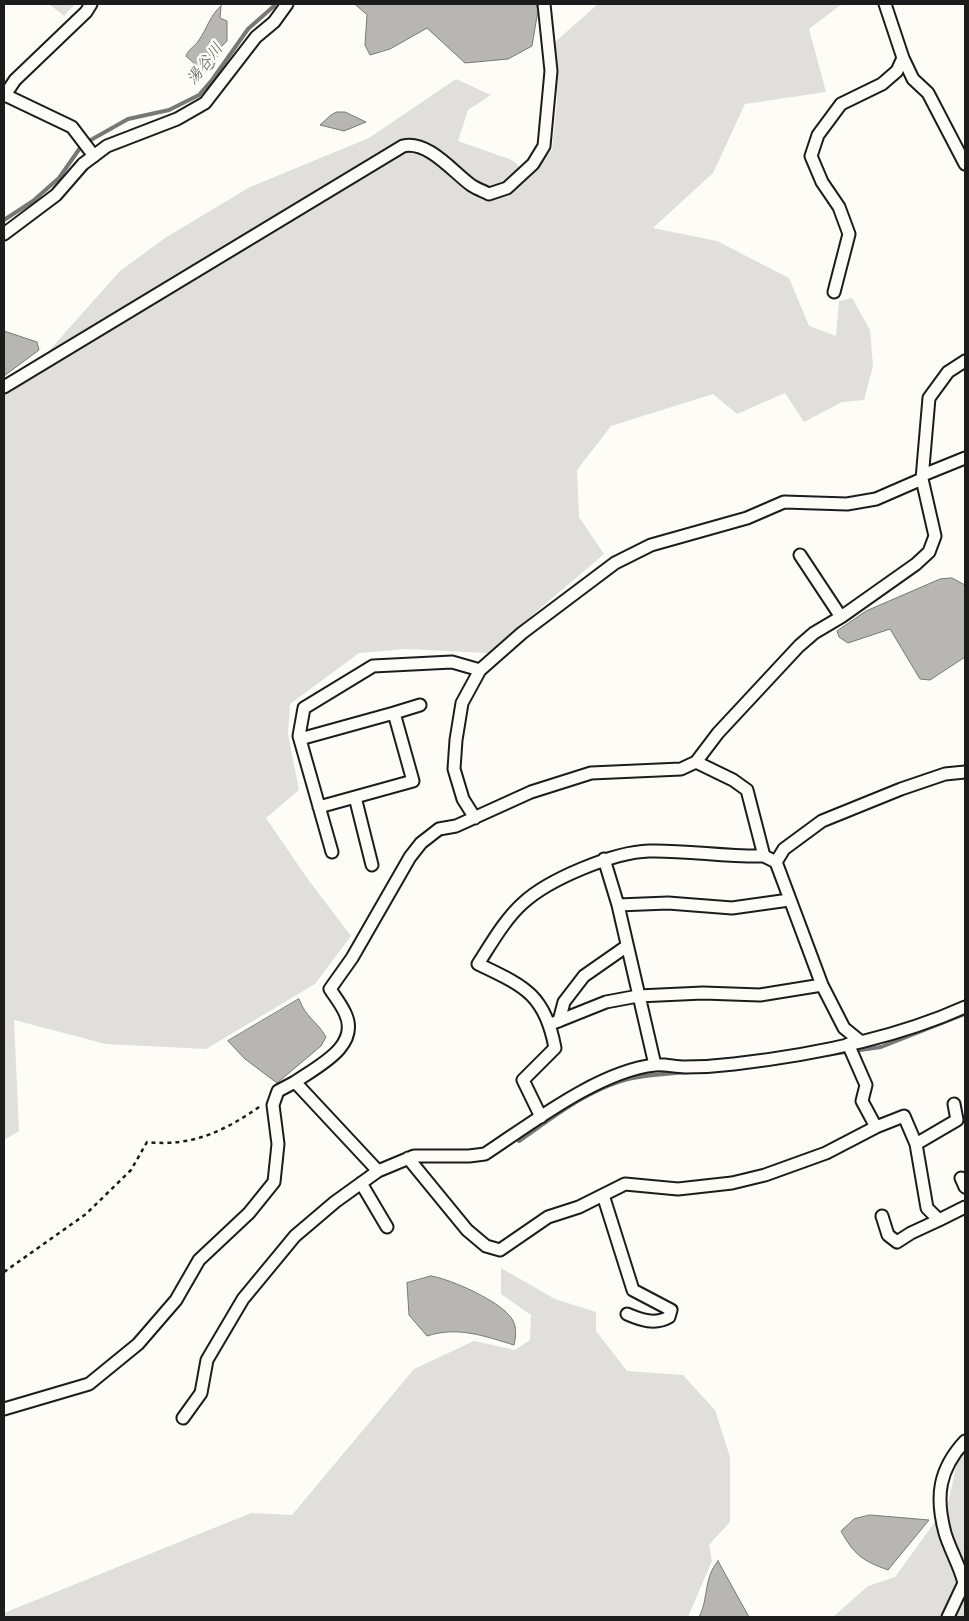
<!DOCTYPE html>
<html>
<head>
<meta charset="utf-8">
<style>
  body { margin:0 }
  #map { position:relative; width:969px; height:1621px; overflow:hidden; background:#fdfcf7; font-family:"Playpen Sans",sans-serif }
  canvas { display:block }
  .frame { position:absolute; inset:0; border:5px solid #1c1c1c; pointer-events:none }
</style>
</head>
<body>
<div id="map">
<canvas width="969" height="1621"></canvas>
<div class="frame"></div>
</div>
<script>
const g = document.querySelector('canvas').getContext('2d');
g.lineJoin = 'round';
function fill(path, color) {
  g.fillStyle = color;
  g.fill(path, 'evenodd');
}
function trace(path, color, width, dash) {
  g.strokeStyle = color;
  g.lineWidth = width;
  g.lineCap = dash ? 'butt' : 'round';
  g.setLineDash(dash || []);
  g.stroke(path);
}
function label(font, color, halo, rows, align = 'center') {
  g.font = font + ' "Playpen Sans","Klee One",sans-serif';
  g.lineWidth = 5;
  g.setLineDash([]);
  g.textBaseline = 'middle';
  g.strokeStyle = halo;
  g.fillStyle = color;
  for (const [text, x, y, turn = 0] of rows) {
    g.save();
    g.translate(x, y);
    g.rotate((+turn || 0) * Math.PI / 180);
    g.textAlign = isNaN(turn) ? turn : align;
    if (halo) g.strokeText(text, 0, 0);
    g.fillText(text, 0, 0);
    g.restore();
  }
}
const green = new Path2D(`
  M49 4H75L64 16Z
  M598 4H842L809 29 826 92 745 104 713 173 653 228 717 241 789 278 809 326 836 336 839 301 852 298 870 330 873 366 864 400 842 402 804 422 785 393 737 414 713 394 611 426 577 470 579 517 604 554 488 653 406 649 359 653 290 704 288 734 299 790 266 818 307 878 351 936 315 984 206 1049 106 1044 14 1020 19 1131 4 1140V395L13 391 120 271 165 238 250 187 369 138 456 79 491 95 468 110 458 141 512 160 529 175 552 150 557 101 555 42Z
  M501 1268 555 1299 596 1312V1331L627 1371 683 1375 715 1410 730 1457V1522L709 1545 712 1561 688 1617H4V1613L251 1513 292 1515 414 1369 474 1341 515 1350 530 1340 531 1315 501 1294Z
  M965 1451V1617H833L868 1586 895 1577 948 1504 957 1462Z`);
const water = new Path2D(`
  M355 4H536L538 10 532 46 508 59 465 63 427 28 390 49 370 55 365 45 367 15Z
  M221 6 220 18 227 21V41L220 48 213 68 206 72 199 68 186 56C189 48 195 47 199 40 207 29 210 15 221 6Z
  M337 112H345L366 122 344 131 320 125 331 115Z
  M4 331 37 342 39 350 4 376Z
  M952 578 965 585V657L930 680 920 679 890 629 848 643 839 637 837 631 866 611 940 579Z
  M299 999C306 1018 317 1021 326 1037L321 1046 277 1083 245 1059 228 1041Z
  M431 1276C451 1279 502 1302 512 1319 517 1327 516 1336 514 1345 484 1336 458 1326 427 1336L409 1315 407 1283Z
  M870 1515 929 1520 888 1570C863 1561 854 1555 841 1531L854 1519Z
  M718 1561 749 1617H699C709 1598 703 1579 718 1561Z`);
const stream = new Path2D(`
  M89 141 128 119 169 110 199 95 212 80 248 29 274 6
  M4 220 33 201 59 178 80 148
  M825 1055 881 1047 965 1014
  M519 1141C551 1119 583 1093 621 1081 642 1074 667 1074 689 1072`);
const path = new Path2D(`
  M4 1272 86 1214 131 1170 147 1142C192 1147 225 1131 262 1105`);
const street = new Path2D(`
  M903 58 913 79 928 93 965 164
  M5 95 15 80 86 12 91 4
  M4 96 5 95 72 127 94 156
  M4 234 56 195 83 164 107 146 177 119 205 103 256 37 274 22 287 4
  M834 292 849 234 839 207 822 182 811 156 818 135 841 104 882 84 897 71 903 58 885 4
  M4 387 403 146C428 140 453 172 471 185 477 189 483 191 489 194L507 188 533 164 544 146 551 71 544 4
  M923 475 965 458
  M800 555 841 617
  M394 713 420 705
  M300 739 394 713 413 781 319 807
  M696 762 733 780 747 790 764 856
  M355 797 372 865
  M475 818 463 799 454 769 456 740 462 703 480 670 522 633 615 563 651 545 747 518 784 502 847 504 876 499 922 479
  M332 852 299 736 304 708 373 666 452 662 480 670
  M604 859 618 905 655 1065
  M618 905 668 903 732 908 789 900
  M559 1021 564 1002 584 976 627 946
  M551 1024 606 1002 638 996 703 993 760 995 822 985
  M860 1041 844 1028 822 985 776 862 784 849 822 821 901 789 945 774 965 772
  M848 1044 866 1085 862 1101 876 1127 904 1116 916 1144 927 1208 939 1220 965 1207
  M541 1117 523 1080 555 1048C545 994 524 986 478 964 491 944 505 919 523 903 549 879 614 852 649 851 687 850 725 857 764 856L776 862
  M916 1144 957 1120 954 1104
  M408 1158 467 1230 486 1246 500 1250 548 1217 579 1207 625 1184 678 1189 732 1183 765 1175 826 1153 876 1127
  M378 1171 295 1082C318 1066 361 1046 345 1013 341 1004 335 997 330 989L352 958 410 857 421 843 439 829 456 826 531 792 591 773 681 769 696 762 718 733 799 646 814 633 841 617 916 564 929 552 935 536 922 479 929 398 948 372 965 361
  M961 1178 965 1187
  M361 1183 387 1227
  M603 1195 633 1290 671 1310 669 1317C655 1325 641 1320 627 1314
  M882 1216 888 1235 897 1242 911 1233 939 1220
  M4 1409 89 1384 138 1344 176 1300 199 1260 249 1213 274 1182 278 1144 273 1105 278 1091 295 1082
  M183 1418 201 1393 207 1360 243 1299 295 1236 335 1202 378 1171 414 1156H469L485 1154C532 1123 599 1071 655 1065 665 1064 675 1067 685 1067 701 1067 718 1066 734 1064 812 1055 894 1039 965 1007
  M948 1617 964 1583C960 1566 950 1550 945 1533 935 1496 939 1469 965 1441`);
const waterNames = [
  ["湯谷川",205,64,-52]
];
fill(green, '#e0dfdb');
fill(water, '#b7b6b2');
trace(water, '#797876', 1);
trace(stream, '#797876', 4);
trace(street, '#1c1c1c', 15);
trace(path, '#1c1c1c', 2.5, [4, 4]);
trace(street, '#fdfcf7', 11);
label('italic 16px', '#5a5a58', '#fdfcf7', waterNames);
</script>
</body>
</html>
